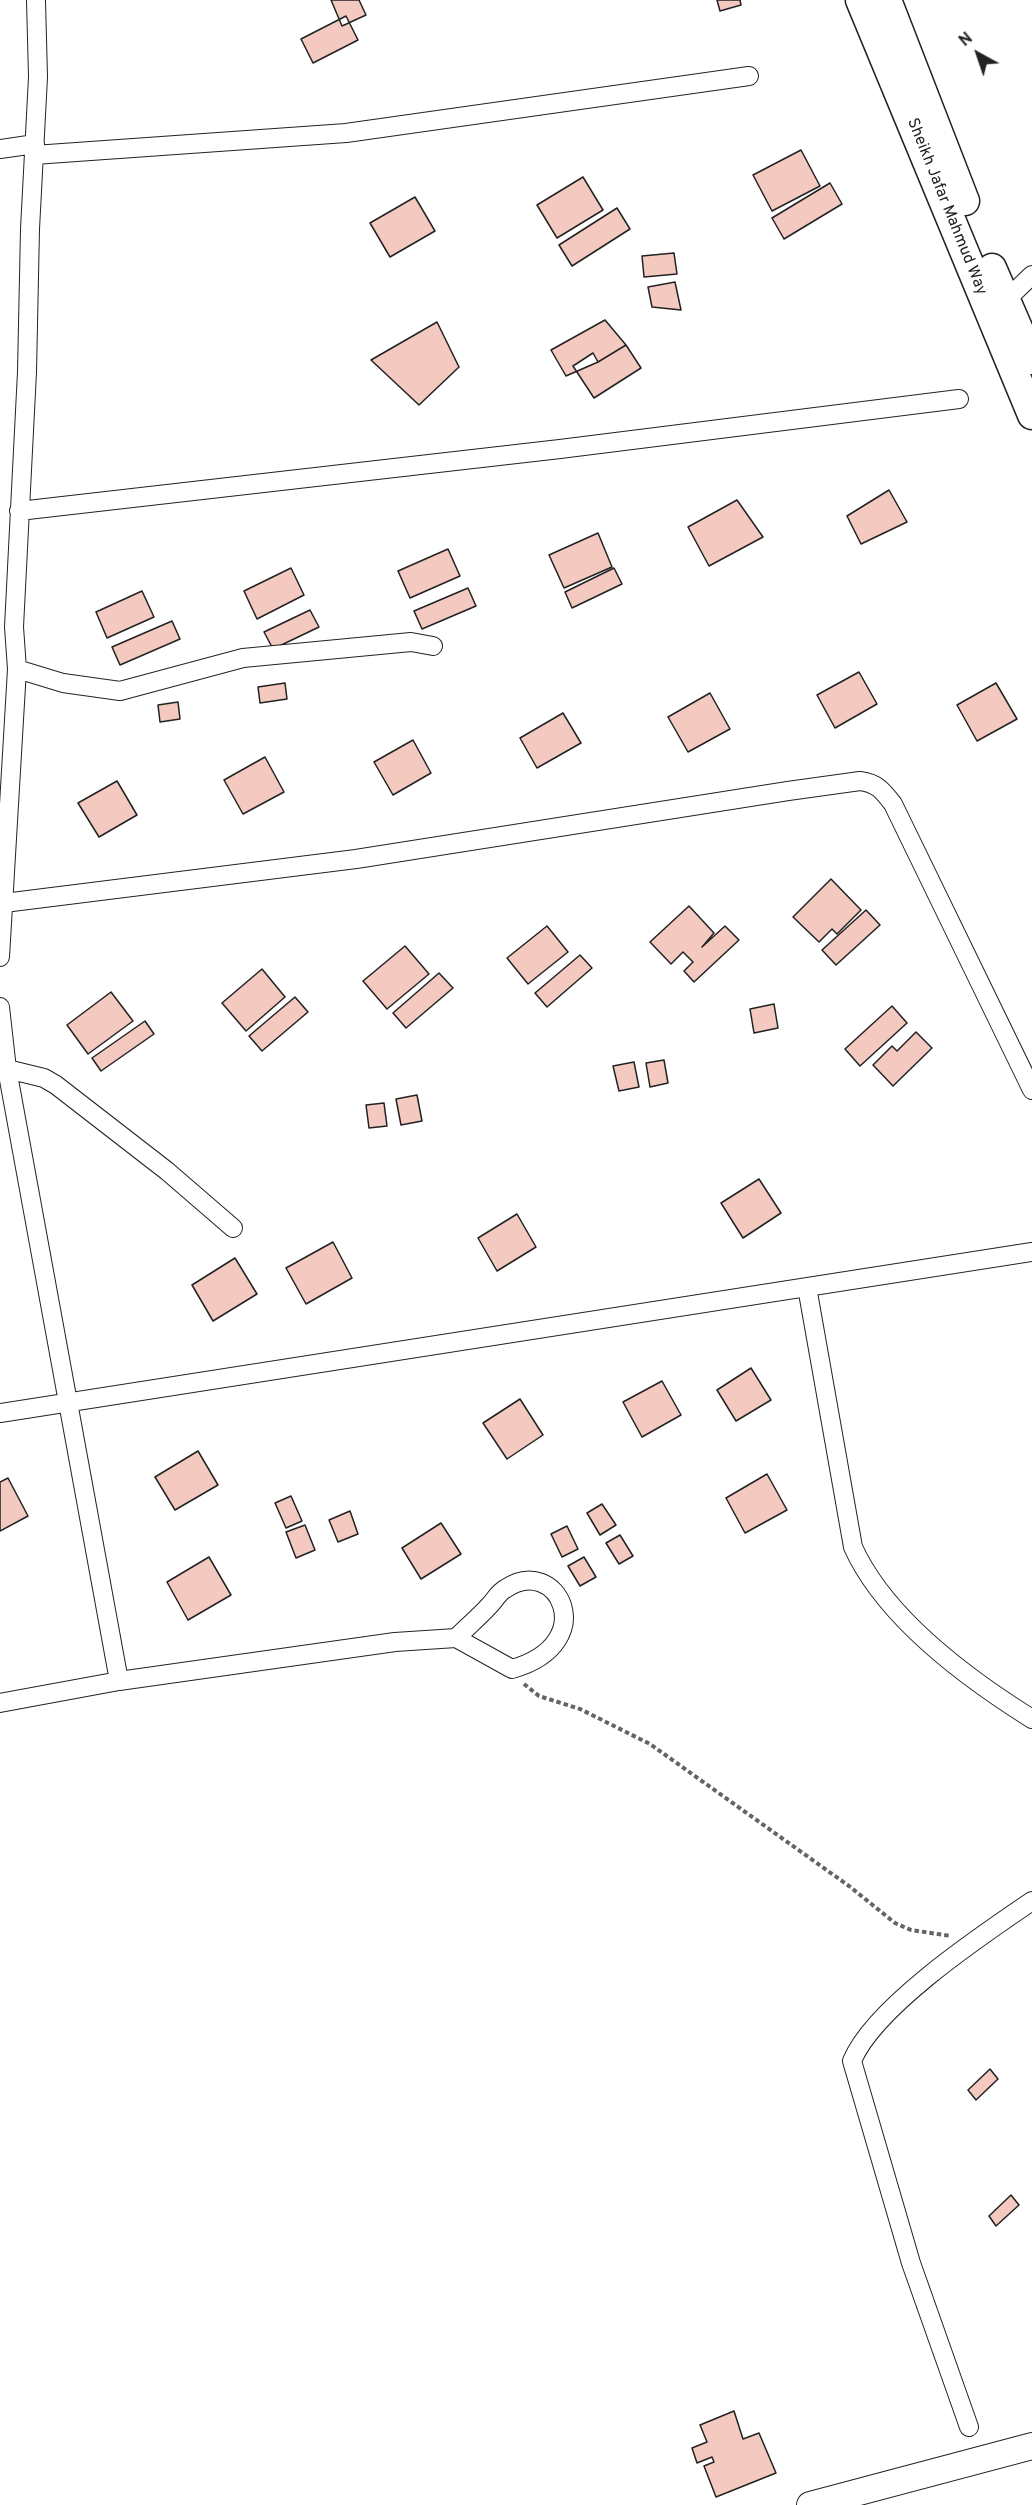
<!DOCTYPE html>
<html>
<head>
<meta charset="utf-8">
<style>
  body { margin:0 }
  #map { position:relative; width:1032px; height:2505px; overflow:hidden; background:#fff; font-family:Overpass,sans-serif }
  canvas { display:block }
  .north { position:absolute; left:948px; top:24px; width:60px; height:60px; -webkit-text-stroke:4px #fff; paint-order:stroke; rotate:320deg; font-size:16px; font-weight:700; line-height:24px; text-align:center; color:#222 }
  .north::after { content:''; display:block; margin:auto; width:21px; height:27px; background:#222; clip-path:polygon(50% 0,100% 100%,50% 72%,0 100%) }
</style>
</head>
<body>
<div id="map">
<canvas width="1032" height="2505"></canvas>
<div class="north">N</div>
</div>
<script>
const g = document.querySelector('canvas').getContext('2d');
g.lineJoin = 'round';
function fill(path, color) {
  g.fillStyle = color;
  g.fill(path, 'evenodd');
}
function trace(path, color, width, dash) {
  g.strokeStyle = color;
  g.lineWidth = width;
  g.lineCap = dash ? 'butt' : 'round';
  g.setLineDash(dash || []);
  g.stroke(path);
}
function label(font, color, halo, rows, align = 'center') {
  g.font = font + ' Overpass,sans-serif';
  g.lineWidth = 4.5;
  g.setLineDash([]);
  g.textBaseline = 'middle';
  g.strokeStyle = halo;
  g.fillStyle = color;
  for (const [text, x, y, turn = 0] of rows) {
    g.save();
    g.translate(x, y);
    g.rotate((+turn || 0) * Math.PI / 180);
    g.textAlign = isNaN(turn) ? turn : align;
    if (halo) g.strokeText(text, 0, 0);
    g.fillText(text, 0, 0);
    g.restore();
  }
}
const building = new Path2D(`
  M331 0H359L366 15 342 26Z
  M717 0H740L741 5 720 11Z
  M346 16 358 40 313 63 301 39Z
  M801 150 820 186 772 211 753 175Z
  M583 177 603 210 557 238 537 205Z
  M830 183 842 204 784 239 772 218Z
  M415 197 435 231 390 257 370 223Z
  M617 208 630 229 572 266 559 245Z
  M674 253 677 274 644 277 642 256Z
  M675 282 681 310 652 307 648 287Z
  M605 320 626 345 598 362 566 376 551 350Z
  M437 322 459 367 419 405 371 360Z
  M626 345 641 368 594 398 573 366 593 353 598 362Z
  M889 490 907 522 861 544 847 516Z
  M737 500 763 537 709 566 688 527Z
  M598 533 612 567 564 588 549 555Z
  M448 549 460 576 410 598 398 571Z
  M291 568 304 595 257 619 244 591Z
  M614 568 622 584 572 608 565 592Z
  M468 588 476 606 422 629 414 611Z
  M142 591 154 617 107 638 96 612Z
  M310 610 319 627 273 649 264 632Z
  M172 621 180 639 120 665 112 647Z
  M859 672 877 704 835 728 817 695Z
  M285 683 287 699 260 703 258 687Z
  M996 683 1017 719 977 741 957 705Z
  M710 693 730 729 688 752 668 717Z
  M178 702 180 719 160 722 158 705Z
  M563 713 581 743 537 768 520 738Z
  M413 740 431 773 393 795 374 762Z
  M265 757 284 792 243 814 224 780Z
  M117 781 137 815 99 837 78 803Z
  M831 879 861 910 837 934 832 929 819 942 793 917Z
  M689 906 714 933 702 947 725 926 739 940 694 982 684 971 693 962 683 952 671 964 650 942Z
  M866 910 880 925 836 965 822 950Z
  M547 926 568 952 528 984 507 958Z
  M405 946 429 974 387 1009 363 981Z
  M580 955 592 968 547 1007 535 993Z
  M262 969 285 997 246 1031 222 1003Z
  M439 973 453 988 406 1028 393 1013Z
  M111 992 133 1021 88 1054 67 1025Z
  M295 997 308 1012 262 1051 249 1036Z
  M774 1004 778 1028 754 1033 750 1009Z
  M892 1006 907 1023 860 1066 845 1049Z
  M145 1021 154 1034 101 1071 92 1058Z
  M916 1032 932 1048 893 1086 873 1065 892 1046 897 1051Z
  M664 1060 668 1083 650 1087 646 1063Z
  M634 1062 639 1087 619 1091 613 1066Z
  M417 1095 422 1121 401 1125 396 1099Z
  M384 1103 387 1126 369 1128 366 1105Z
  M759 1179 781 1213 743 1238 721 1203Z
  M517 1214 536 1247 497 1271 478 1238Z
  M333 1242 352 1278 306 1304 286 1268Z
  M235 1258 257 1294 213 1321 192 1285Z
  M751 1368 771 1400 736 1421 717 1390Z
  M662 1381 681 1415 642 1437 623 1402Z
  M520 1399 543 1435 507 1459 483 1423Z
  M198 1451 218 1485 175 1510 155 1477Z
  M767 1474 787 1510 745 1533 726 1498Z
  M8 1478 28 1516 0 1531V1482Z
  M291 1496 302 1521 286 1528 275 1503Z
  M602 1504 616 1525 600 1535 587 1513Z
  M350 1511 358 1534 338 1542 329 1520Z
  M441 1523 461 1554 421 1579 402 1548Z
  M305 1525 315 1550 296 1558 286 1532Z
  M567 1526 578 1549 562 1557 551 1534Z
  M620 1535 633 1556 619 1564 606 1543Z
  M209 1557 231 1595 188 1620 167 1582Z
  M584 1557 596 1577 580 1586 568 1566Z
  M990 2069 998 2079 976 2100 968 2090Z
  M1011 2195 1019 2205 996 2226 989 2216Z
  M734 2411 743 2439 759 2433 776 2473 716 2497 704 2466 714 2462 712 2457 697 2463 692 2448 707 2442 700 2425Z`);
const path = new Path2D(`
  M524 1684 539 1696 580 1709 650 1744 849 1886 895 1923 911 1930 951 1936`);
const street = new Path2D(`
  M0 149 35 144
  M34 155 346 133 749 76
  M1005 301 1032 275
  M19 511 560 449 959 399
  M17 669 63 683 120 691 243 658 411 642 433 646
  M4 903 356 859 788 791 860 781C877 783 883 791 893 804L1032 1090
  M0 957 17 669 14 627 27 372 30 229 38 77 36 0
  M0 1007 7 1069 119 1681
  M7 1069 44 1078 56 1085 167 1171 233 1228
  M807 1287 853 1547C885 1618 968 1679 1032 1719
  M0 1413 1032 1252
  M0 1703 119 1681 395 1642 456 1638 512 1669C603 1643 557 1553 505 1589 498 1593 495 1600 489 1606 479 1617 467 1627 456 1638
  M969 2427 911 2263 852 2061C874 2007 982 1935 1032 1901`);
const secondary = new Path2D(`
  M810 2505 1032 2446`);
const primary = new Path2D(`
  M860 0 1032 415
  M887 0 965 201
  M992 268 1032 360`);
const streetNames = [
  ["Sheikh Jafar Mahmud Way",946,207,68]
];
fill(building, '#f3c9c0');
trace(building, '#222', 1.5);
trace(street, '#222', 20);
trace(secondary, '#222', 28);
trace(primary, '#222', 31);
trace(path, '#646464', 4, [4.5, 3]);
trace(street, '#fff', 18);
trace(secondary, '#fff', 26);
trace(primary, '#fff', 28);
label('16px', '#222', '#fff', streetNames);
</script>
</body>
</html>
